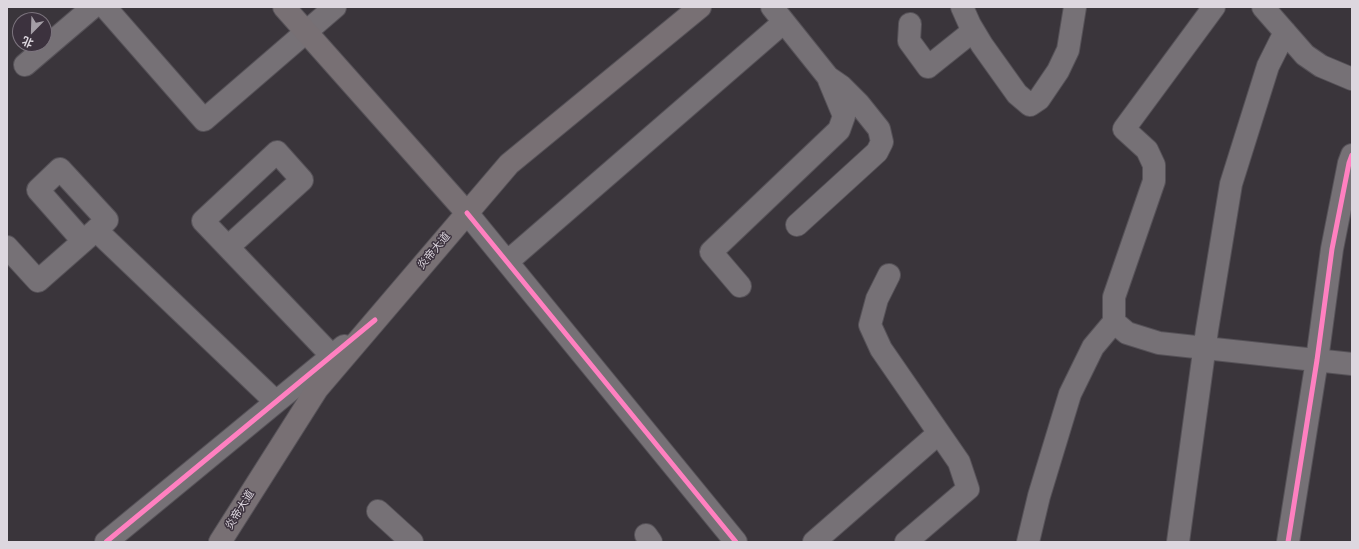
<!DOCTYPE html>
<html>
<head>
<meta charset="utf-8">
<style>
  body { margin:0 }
  #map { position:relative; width:1359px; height:549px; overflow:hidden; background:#3a353b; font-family:Merriweather,"Noto Sans SC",serif }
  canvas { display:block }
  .frame { position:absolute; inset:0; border:8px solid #ddd7df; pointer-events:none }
  .north { position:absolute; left:12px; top:12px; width:40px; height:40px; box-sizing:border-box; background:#3c323e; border:1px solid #7c747e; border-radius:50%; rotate:203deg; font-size:11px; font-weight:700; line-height:16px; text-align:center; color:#ddd7df }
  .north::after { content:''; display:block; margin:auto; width:14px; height:18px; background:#a49ea6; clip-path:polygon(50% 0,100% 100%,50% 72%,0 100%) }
</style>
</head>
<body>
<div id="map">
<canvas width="1359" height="549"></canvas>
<div class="frame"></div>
<div class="north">北</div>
</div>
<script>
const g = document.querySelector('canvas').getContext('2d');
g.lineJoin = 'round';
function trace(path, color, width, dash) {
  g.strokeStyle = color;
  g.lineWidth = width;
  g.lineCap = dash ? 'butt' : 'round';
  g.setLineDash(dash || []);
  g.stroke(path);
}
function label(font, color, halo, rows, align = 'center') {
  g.font = font + ' Merriweather,"Noto Sans SC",serif';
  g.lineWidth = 3;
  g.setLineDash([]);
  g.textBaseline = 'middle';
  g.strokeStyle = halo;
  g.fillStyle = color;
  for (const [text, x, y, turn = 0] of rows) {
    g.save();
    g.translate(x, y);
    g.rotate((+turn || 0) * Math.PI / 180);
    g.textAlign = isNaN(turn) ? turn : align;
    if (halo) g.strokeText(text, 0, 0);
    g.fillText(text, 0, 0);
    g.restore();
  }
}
const minor = new Path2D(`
  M105 7 204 120 335 7
  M772 7 828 77 841 86 859 104 879 129 882 142 877 152 797 225
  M962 7 970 25 982 45 1017 94 1030 105 1039 99 1058 71 1068 50 1075 7
  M1214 7 1124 129 1147 150 1154 165V181L1114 297V322L1127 333 1159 343 1352 364
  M1263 7 1305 55 1321 66 1352 79
  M910 24 909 41 928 67 973 31
  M25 65 93 7
  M467 213 736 542
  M83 241 38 190 60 169 107 220 96 230
  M7 247 38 281 96 230 276 402
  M228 247 302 180 277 152 203 221 332 356
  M507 262 784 22
  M889 275 877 299 870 325 881 349 959 462 968 489 906 542
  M740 286 711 252 839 130 844 116 829 80
  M378 511 412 542
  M646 535 651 542
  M106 542 344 346
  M814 542 939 433
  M1028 542 1039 496 1070 394 1093 347 1114 322
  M1178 542 1207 330 1231 184 1268 66 1285 32
  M1288 542 1317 360 1332 249 1349 163 1352 155`);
const major = new Path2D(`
  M284 7 467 213
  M220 542 317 389 509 164 700 7`);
const cycleway = new Path2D(`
  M467 213 736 542
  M106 542 375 320
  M1288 542 1317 360 1332 249 1349 163 1352 155`);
const streetNames = [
  ["炎帝大道",434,251,-50],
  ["炎帝大道",240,510,-58]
];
trace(minor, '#565258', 24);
trace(major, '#565258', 24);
trace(minor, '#767176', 22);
trace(major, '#787074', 22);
trace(cycleway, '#ff80c0', 5);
label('11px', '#ddd7df', '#3c323e', streetNames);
</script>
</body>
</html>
